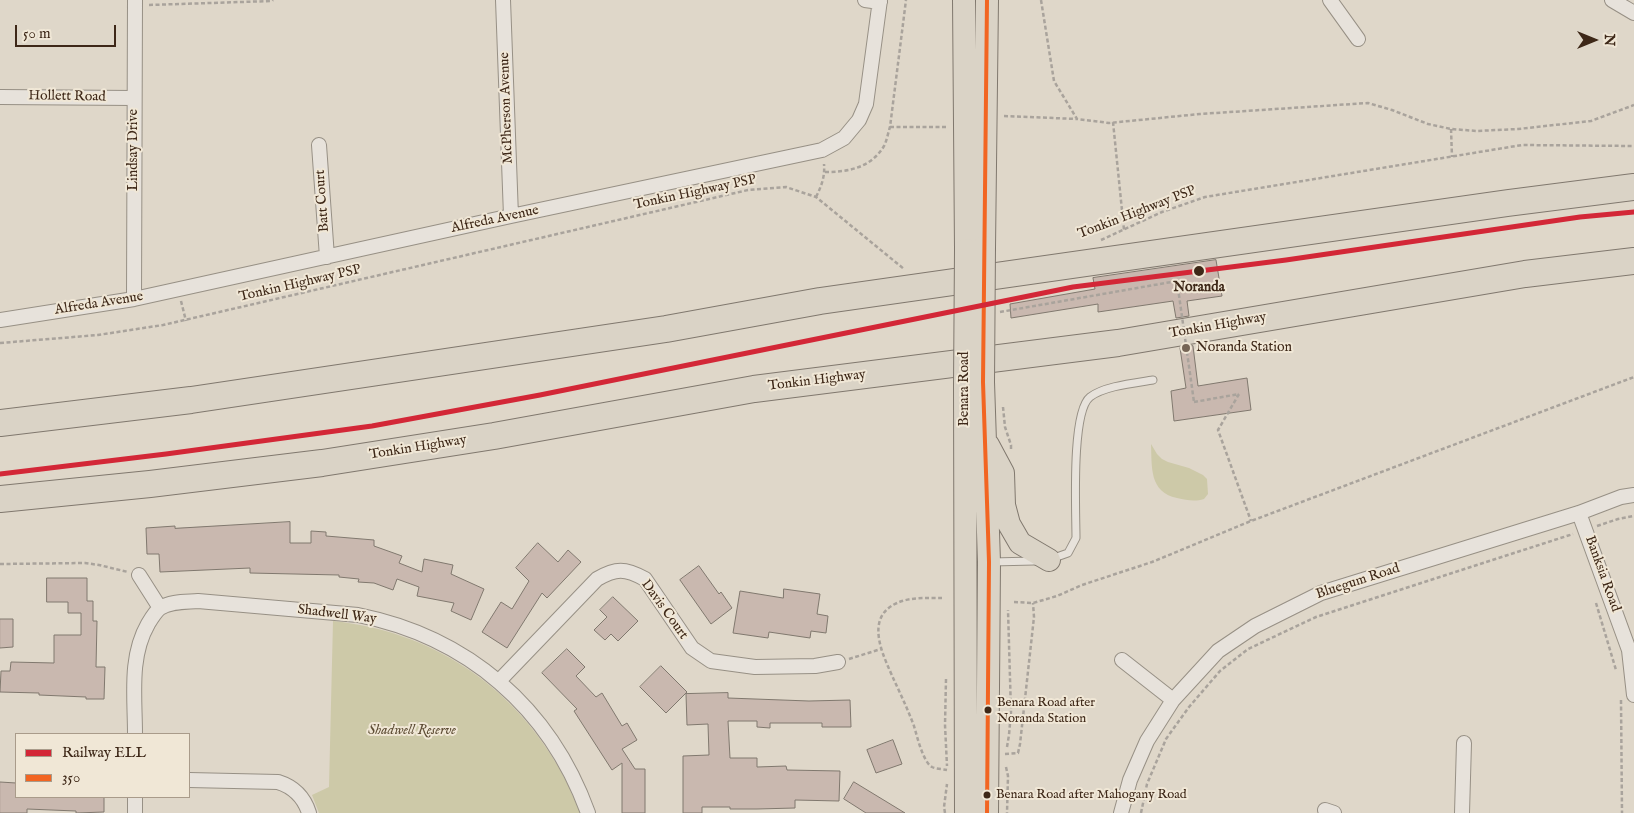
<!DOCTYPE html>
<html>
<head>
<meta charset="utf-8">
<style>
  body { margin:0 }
  #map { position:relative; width:1634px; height:813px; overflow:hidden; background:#dfd7c9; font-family:"IM FELL English",serif }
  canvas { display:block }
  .legend { position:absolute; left:15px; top:733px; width:175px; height:65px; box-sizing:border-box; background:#f0e7d6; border:1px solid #a99b8a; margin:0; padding:6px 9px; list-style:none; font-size:15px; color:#3e2818 }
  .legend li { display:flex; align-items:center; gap:10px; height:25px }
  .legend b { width:25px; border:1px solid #a99b8a }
  .north { position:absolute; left:1569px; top:15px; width:50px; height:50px; -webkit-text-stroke:4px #f0e7d6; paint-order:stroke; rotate:90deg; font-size:14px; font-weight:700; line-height:20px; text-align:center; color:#3e2818 }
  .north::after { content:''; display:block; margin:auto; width:18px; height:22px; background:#3e2818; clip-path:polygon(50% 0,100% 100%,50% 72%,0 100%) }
  .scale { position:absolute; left:15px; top:25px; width:101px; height:22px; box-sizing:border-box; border:2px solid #3e2818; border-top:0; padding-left:6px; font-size:15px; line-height:18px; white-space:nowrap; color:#3e2818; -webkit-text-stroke:4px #f0e7d6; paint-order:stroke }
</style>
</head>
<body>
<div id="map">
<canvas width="1634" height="813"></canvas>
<ul class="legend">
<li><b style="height:6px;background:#d32737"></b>Railway ELL</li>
<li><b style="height:6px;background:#f26522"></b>350</li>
</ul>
<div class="north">N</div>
<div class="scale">50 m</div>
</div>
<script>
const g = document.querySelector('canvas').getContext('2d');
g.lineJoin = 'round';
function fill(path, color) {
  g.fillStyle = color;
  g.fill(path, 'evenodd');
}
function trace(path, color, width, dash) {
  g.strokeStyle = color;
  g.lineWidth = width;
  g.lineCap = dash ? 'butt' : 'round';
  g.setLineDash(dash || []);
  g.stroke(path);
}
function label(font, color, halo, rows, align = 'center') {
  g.font = font + ' "IM FELL English",serif';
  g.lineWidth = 4;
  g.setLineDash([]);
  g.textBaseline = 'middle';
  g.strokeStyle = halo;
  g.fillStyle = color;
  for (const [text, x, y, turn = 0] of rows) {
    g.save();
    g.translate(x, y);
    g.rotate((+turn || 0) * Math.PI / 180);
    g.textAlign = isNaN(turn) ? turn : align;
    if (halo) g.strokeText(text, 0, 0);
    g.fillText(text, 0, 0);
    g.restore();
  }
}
const green = new Path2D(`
  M1151 444 1157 454 1162 459 1168 462 1189 468 1203 475 1207 479 1208 494 1204 499C1194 502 1187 500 1177 498 1149 492 1152 467 1151 444Z
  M333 621C430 631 511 684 559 768 567 782 574 798 580 813H319L312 795 329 787Z`);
const building = new Path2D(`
  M1216 260 1222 296 1187 301 1189 316 1176 318 1173 301 1098 312V304L1011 318 1010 304 1095 289 1093 278Z
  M1193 346 1198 386 1247 378 1251 410 1174 421 1171 391 1186 388 1180 348Z
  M290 522V543H311V531L326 532V536L374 540V546L402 556 399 563 422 572 424 559 453 565 451 574 484 589 471 620 451 611 454 603 417 596 419 587 397 579 393 590 374 583 358 582 359 579 339 577V575L250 573V568L160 572 159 554H147L146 528 175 526V528Z
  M538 543 558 562 568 550 581 562 547 598 542 593 507 648 482 632 501 602 512 609 529 581 516 568Z
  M699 566 719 594 721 592 732 608 711 624 680 580Z
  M47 578H87V601H93V621H97L96 667H105L104 699H86V697L39 695V693L0 692 1 671H10L11 662 54 663V635H81V613H68V602H47Z
  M784 589 820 594 817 614 828 616 826 633 811 631 810 638 769 632 768 638 733 633 740 591 783 598Z
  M613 597 638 621 618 641 611 634 605 640 594 630 607 617 600 610Z
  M0 619H13V647L0 648Z
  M567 649 585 667 576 676 596 697 602 693 622 726 627 723 637 740 622 749 635 769H645V813H622V763L612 770 574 711 577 709 542 673Z
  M661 666 687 692 666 713 640 687Z
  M728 693V698L809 701 850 700 851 727H822V723H770V728L757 727V721H728L730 758H757V767L786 766 787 770 840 771 839 801 795 800V808L757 809H730V807H702V813H683V756L709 755 708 724 687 725 686 694Z
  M893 740 902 764 876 773 867 750Z
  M0 782 16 783V797H104V812L76 813V811L27 809V813H0Z
  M854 782 905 813H866L844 799Z`);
const path = new Path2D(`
  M1041 0 1054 81 1077 119 1109 123 1200 114 1368 103 1392 110 1428 124 1451 129 1477 131 1518 129 1591 121 1634 105
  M149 5 272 1 273 0
  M1004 116 1077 119
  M1113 122 1124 230
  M890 127H948
  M1451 129 1452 157
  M825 172C848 172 871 168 884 146 887 140 888 133 890 127L906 0
  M816 197C822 185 825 176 824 164
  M1101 240 1162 212 1205 197 1522 145 1634 146
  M181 301 186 321
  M1000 312 1177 281
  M0 343 98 335 163 325 748 190 786 187 816 197 904 269
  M1239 394 1218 430 1251 521
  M1194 402 1239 394
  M1003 407 1005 427 1011 445V450
  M1597 526 1618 519 1634 516
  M0 564 85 563 99 565 128 572
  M942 598C928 598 910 597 897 603 863 618 884 657 894 680 901 695 908 710 914 726 917 736 923 762 932 767 936 769 942 769 947 770
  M1014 602 1033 603 1057 596 1082 585 1152 562 1251 521 1634 377
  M1596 603 1616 670
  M849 659 881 649
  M946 679 945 725 947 766
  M1621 700 1622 813
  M1007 747 1009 735 1011 712 1008 610
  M1005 754 1018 753 1020 744 1034 617 1033 603
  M1006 767 1008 776 1007 813
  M945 813 944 807 947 784
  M1141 813 1147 784 1166 739 1189 707 1220 671 1248 649 1316 617 1573 534`);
const service = new Path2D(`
  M1051 559 1068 553 1076 538C1076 512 1071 412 1090 397 1104 386 1135 383 1153 380
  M991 562 1035 561`);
const minor = new Path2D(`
  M503 0 511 216
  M865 0 880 2
  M1330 0 1358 39
  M1612 0 1634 13
  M0 97 134 98
  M319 145 327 257
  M134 299 135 0
  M0 320 134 299 511 216 822 150 844 138 859 120 866 104 880 0
  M1579 513 1629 650 1634 695
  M139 575 160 608
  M1122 660 1173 700
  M499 681 597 579C616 568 625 568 645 579L692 648 711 661 755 667 815 666 838 662
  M135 734C135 697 129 657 148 624 151 619 155 612 160 608 171 601 186 602 198 601L358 615C468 637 550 708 588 813
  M189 780 278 782C294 787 304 797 309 813
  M135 797V813
  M1325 810 1334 813
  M1121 813 1130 780 1147 741 1173 700 1218 651 1255 626 1321 593 1579 513 1621 497 1634 495
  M1462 813 1464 743`);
const primary = new Path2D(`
  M964 0 966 250
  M984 247 987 0
  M983 382 989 562 987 813
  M965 385 966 813
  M988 445 1003 473 1004 505 1009 524 1020 543 1049 560`);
const motorway = new Path2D(`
  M0 423 191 400 666 329 820 301 1508 203 1634 187
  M0 499 150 484 322 463 494 436 754 389 1118 343 1525 274 1634 261`);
const pathBridge = new Path2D(`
  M1177 281 1194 402`);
const primaryBridge = new Path2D(`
  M983 382 984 247
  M965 385 966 250`);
const bus1 = new Path2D(`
  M987 0 983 382 989 562 987 813`);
const rail1 = new Path2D(`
  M0 474 166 454 372 426 540 395 1073 287 1286 260 1580 217 1634 212`);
const markers = [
  [1199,271,6,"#3e2818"],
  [1186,348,5,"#766556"],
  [988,710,4.5,"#3e2818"],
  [987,795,4.5,"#3e2818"]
];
const busNames = [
  ["Benara Road after",997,703],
  ["Noranda Station",997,719],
  ["Benara Road after Mahogany Road",996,795]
];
const streetNames = [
  ["Hollett Road",67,97,1],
  ["McPherson Avenue",507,108,-92],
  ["Lindsay Drive",134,150,-90],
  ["Tonkin Highway PSP",695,193,-12],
  ["Batt Court",323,201,-94],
  ["Tonkin Highway PSP",1137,213,-21],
  ["Alfreda Avenue",495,220,-12],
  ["Tonkin Highway PSP",300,284,-13],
  ["Alfreda Avenue",99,304,-9],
  ["Tonkin Highway",1218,326,-10],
  ["Tonkin Highway",817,381,-7],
  ["Benara Road",965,389,-90],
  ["Tonkin Highway",418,448,-9],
  ["Banksia Road",1602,574,70],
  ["Bluegum Road",1358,582,-18],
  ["Davis Court",664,610,54],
  ["Shadwell Way",337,615,7]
];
const stopNames = [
  ["Noranda",1199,288]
];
const poiNames = [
  ["Noranda Station",1196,348]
];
const parkNames = [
  ["Shadwell Reserve",412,731]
];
fill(green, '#cdc9a8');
fill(building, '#c9b8af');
trace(building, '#80786e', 1);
trace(service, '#979085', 9);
trace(minor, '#979085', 16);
trace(primary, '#80786e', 24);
trace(motorway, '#80786e', 28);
trace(path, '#a9a39c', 2.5, [4, 2.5]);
trace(service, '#e7e2db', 7);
trace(minor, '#e7e2db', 14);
trace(primary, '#dad3c6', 22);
trace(motorway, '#dad3c6', 26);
trace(primaryBridge, '#80786e', 24, []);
trace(pathBridge, '#a9a39c', 2.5, [4, 2.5]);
trace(primaryBridge, '#dad3c6', 22);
trace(bus1, '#f26522', 4);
trace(rail1, '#d32737', 5);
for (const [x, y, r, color] of markers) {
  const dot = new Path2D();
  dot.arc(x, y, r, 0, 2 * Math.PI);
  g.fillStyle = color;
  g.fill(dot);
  trace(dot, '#f0e7d6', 2);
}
label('13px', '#3e2818', '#f0e7d6', busNames, 'left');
label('14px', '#3e2818', '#f0e7d6', streetNames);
label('bold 14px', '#3e2818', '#f0e7d6', stopNames);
label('14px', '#3e2818', '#f0e7d6', poiNames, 'left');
label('italic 14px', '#5e4d35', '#f0e7d6', parkNames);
</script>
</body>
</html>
